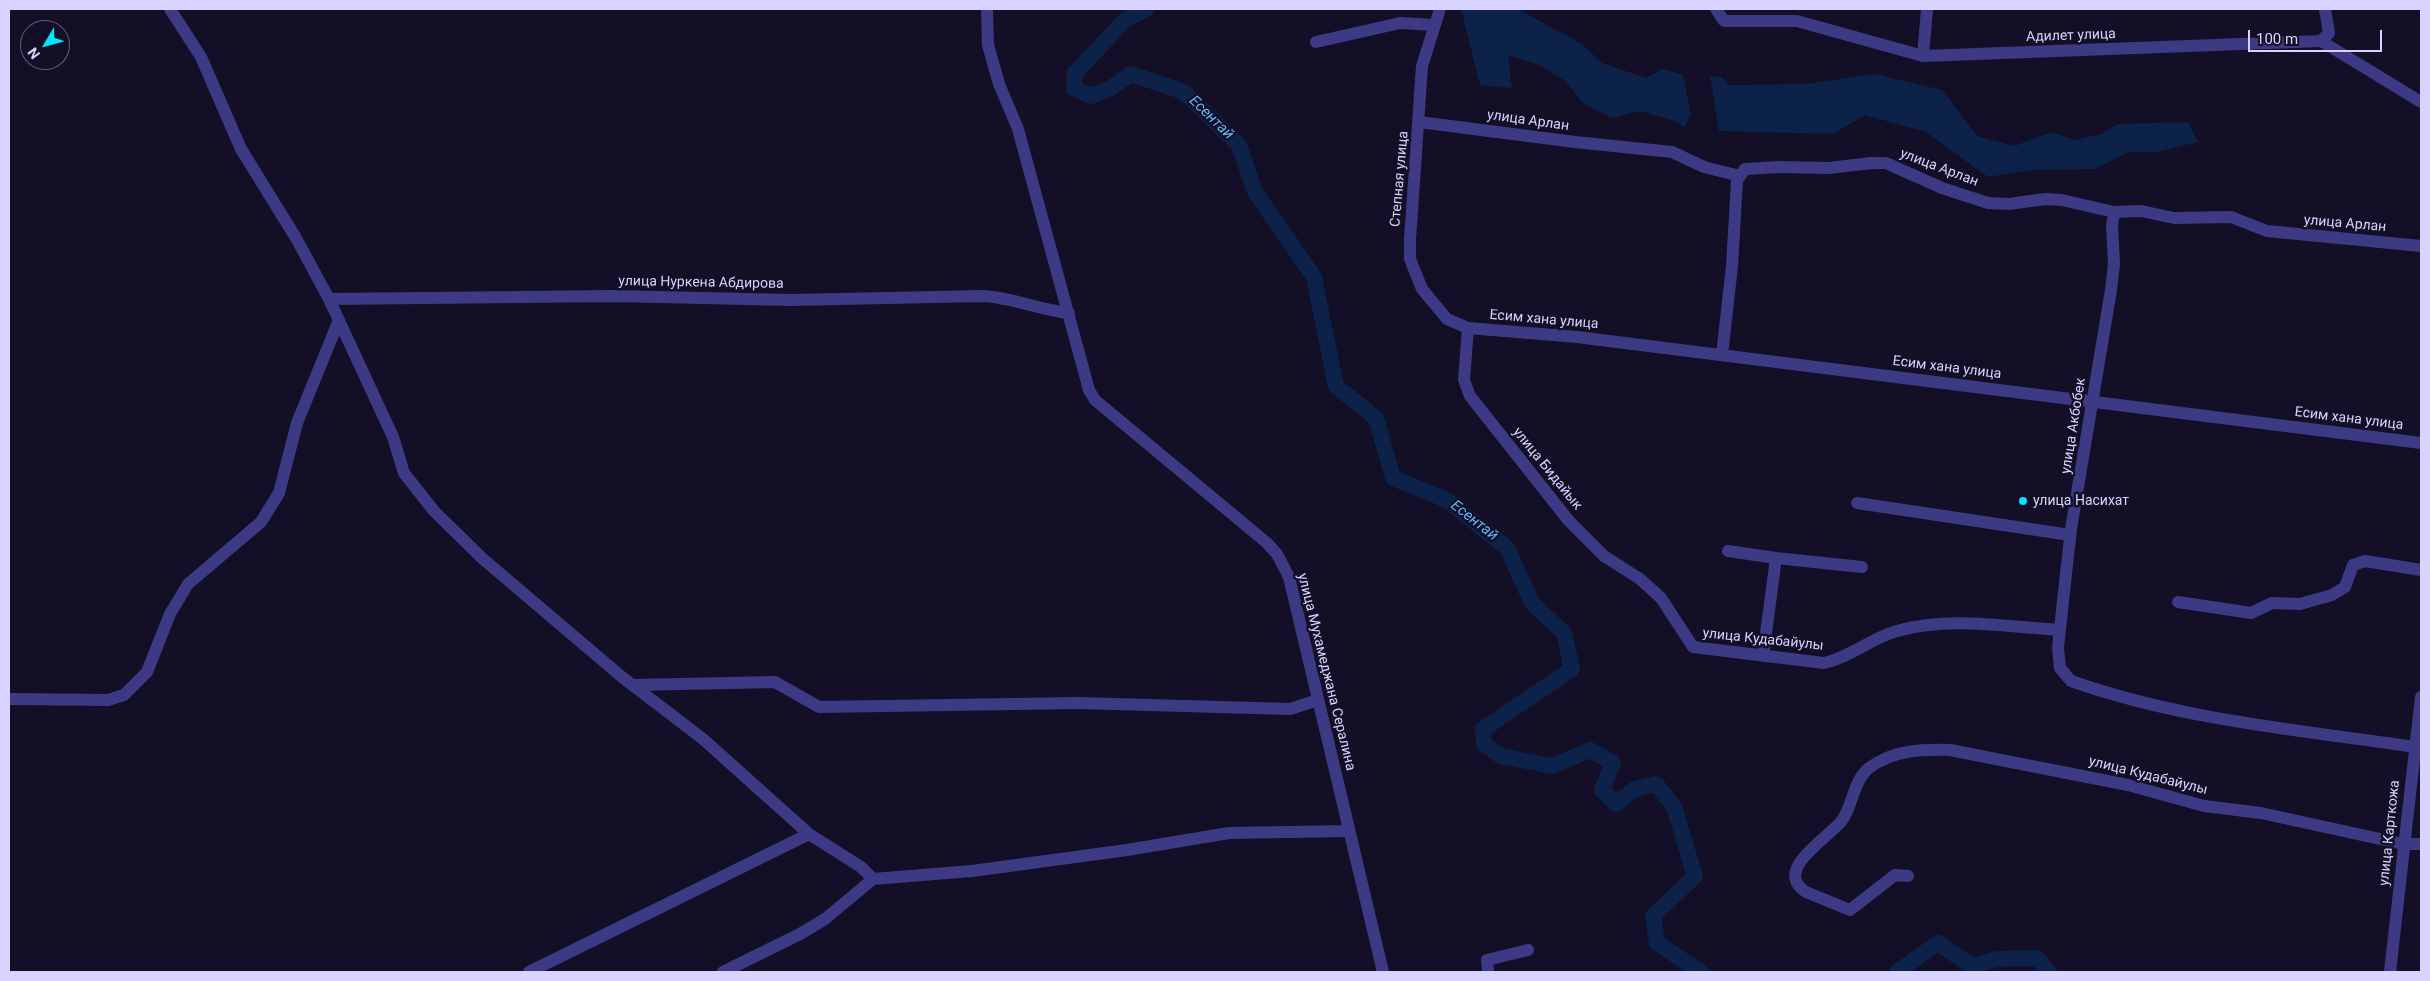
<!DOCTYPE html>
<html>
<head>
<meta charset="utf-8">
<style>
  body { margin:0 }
  #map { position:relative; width:2430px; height:981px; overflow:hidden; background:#130f26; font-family:Roboto,sans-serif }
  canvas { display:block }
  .frame { position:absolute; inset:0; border:10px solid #d9d4ff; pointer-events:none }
  .north { position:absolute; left:20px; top:20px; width:50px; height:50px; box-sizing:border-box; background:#130f26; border:1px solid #625e7d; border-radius:50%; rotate:233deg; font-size:14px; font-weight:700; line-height:20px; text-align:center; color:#d9d4ff }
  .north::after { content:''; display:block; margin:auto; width:18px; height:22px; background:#00e5ff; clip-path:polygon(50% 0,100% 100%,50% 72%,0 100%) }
  .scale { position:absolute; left:2248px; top:30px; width:134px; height:22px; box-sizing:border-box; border:2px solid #d9d4ff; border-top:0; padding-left:6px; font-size:15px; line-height:18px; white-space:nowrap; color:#d9d4ff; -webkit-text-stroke:4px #130f26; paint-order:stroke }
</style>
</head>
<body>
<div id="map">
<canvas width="2430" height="981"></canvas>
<div class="frame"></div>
<div class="north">N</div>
<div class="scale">100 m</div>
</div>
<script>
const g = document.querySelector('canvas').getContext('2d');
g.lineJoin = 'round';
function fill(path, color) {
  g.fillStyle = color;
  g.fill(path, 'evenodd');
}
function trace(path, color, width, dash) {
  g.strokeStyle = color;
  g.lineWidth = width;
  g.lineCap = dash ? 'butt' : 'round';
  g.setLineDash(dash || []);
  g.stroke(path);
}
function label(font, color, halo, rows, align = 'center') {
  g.font = font + ' Roboto,sans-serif';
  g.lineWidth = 5;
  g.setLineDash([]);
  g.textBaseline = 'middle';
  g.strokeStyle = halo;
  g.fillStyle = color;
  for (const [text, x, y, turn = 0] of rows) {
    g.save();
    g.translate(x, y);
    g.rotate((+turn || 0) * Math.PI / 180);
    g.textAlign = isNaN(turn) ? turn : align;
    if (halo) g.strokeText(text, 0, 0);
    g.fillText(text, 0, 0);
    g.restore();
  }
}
const water = new Path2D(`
  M1461 9H1518L1582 44 1602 63 1646 78 1663 69 1683 75 1691 113 1685 127 1672 120 1640 111 1612 118 1584 104 1565 81 1539 65 1508 55 1512 88 1480 85Z
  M1875 74 1942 90 1977 136 2014 146 2052 132 2075 140 2101 134 2118 124 2188 122 2198 142 2156 152H2129L2095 169 2030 170 1988 177 1926 132 1865 115 1833 134 1719 131 1710 76 1721 77 1729 85 1806 84Z`);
const river = new Path2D(`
  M1146 9 1125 20 1075 73 1074 88 1091 96 1109 89 1131 74 1184 92 1239 145 1255 192 1314 277 1336 386 1376 418 1393 478 1447 500 1507 548 1532 603 1564 633 1572 669 1483 729 1484 744 1501 756 1552 766 1590 750 1613 763 1602 790 1616 804 1635 789 1656 784 1674 807 1695 876 1653 916 1657 943 1701 972
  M1897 972 1938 943 1972 966 1997 959 2037 958 2049 972`);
const minor = new Path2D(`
  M170 9 201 57 241 149 296 238 329 299 393 437 404 473 434 511 483 559 622 677 703 739 809 834 861 867 873 879 972 871 1127 850 1229 833 1349 831
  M987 9 988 45 999 84 1018 129 1089 390 1095 400 1267 543 1277 554 1289 577 1383 972
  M1440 9 1422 66 1410 240V259L1422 289 1447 319 1468 328 1577 337 2421 443
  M1716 9 1724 21H1797L1923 56 2321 41 2421 102
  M2321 41 2329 33 2325 9
  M1316 42 1400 23 1434 25
  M1923 56 1927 9
  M1419 122 1575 142 1672 152 1704 167 1740 176 1745 169 1779 167 1829 168 1871 163H1886L1942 188 1988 203 2009 204 2045 199 2062 200 2114 212 2141 211 2174 218 2231 217 2267 231 2421 246
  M2114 212 2112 226 2114 264 2111 290 2071 529 2063 601 2058 648 2060 668 2071 681C2182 720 2299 730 2415 747
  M329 299 614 296 791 300 982 296C1012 297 1039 310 1069 313
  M1468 328 1464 380 1470 396 1569 521 1604 556 1640 579 1661 598 1693 647 1824 663C1851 657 1871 638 1897 631 1949 616 2007 627 2060 630
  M1722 355 1732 266 1737 181 1740 176
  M1857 503 2070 535
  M1728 551 1776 558
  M2178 602 2251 613 2272 603 2300 604 2332 595 2345 587 2353 565 2365 561 2421 570
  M1763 656 1776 558 1862 567
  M633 685 775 682 819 707 1079 703 1290 709 1318 700
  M9 699 108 700 124 695 147 672 170 614 188 584 261 522 279 493 297 423 339 320
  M1908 876 1895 875 1850 910 1806 892C1771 869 1831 837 1843 819 1853 803 1854 780 1869 768 1893 750 1922 749 1950 750L2128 785 2204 806 2261 813 2403 844H2421
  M529 972 809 834
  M723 972 800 934 825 919 873 879
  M1488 972 1487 960 1528 950
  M2390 972 2421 697`);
const markers = [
  [2023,501,5,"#00e5ff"]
];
const streetNames = [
  ["Адилет улица",2071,36,-2],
  ["улица Арлан",1528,121,8],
  ["улица Арлан",1939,168,21],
  ["Степная улица",1400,179,-85],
  ["улица Арлан",2345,224,5],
  ["улица Нуркена Абдирова",701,283,1],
  ["Есим хана улица",1544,320,5],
  ["Есим хана улица",1947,368,7],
  ["Есим хана улица",2349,419,7],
  ["улица Акбобек",2074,426,-81],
  ["улица Бидайык",1547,469,51],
  ["улица Кудабайулы",1763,640,6],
  ["улица Мухамеджана Сералина",1326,672,76],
  ["улица Кудабайулы",2148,776,14],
  ["улица Карткожа",2390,833,-84]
];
const poiNames = [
  ["улица Насихат",2033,501]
];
const waterNames = [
  ["Есентай",1211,118,44],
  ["Есентай",1474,521,38]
];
fill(water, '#0c2248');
trace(river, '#0c2248', 16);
trace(minor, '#3d3a85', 12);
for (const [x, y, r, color] of markers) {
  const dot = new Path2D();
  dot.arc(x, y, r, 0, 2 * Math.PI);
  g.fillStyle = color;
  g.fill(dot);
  trace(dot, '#130f26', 2);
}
label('14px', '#d9d4ff', '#130f26', streetNames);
label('14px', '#d9d4ff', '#130f26', poiNames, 'left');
label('italic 15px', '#62b6ff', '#130f26', waterNames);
</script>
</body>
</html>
